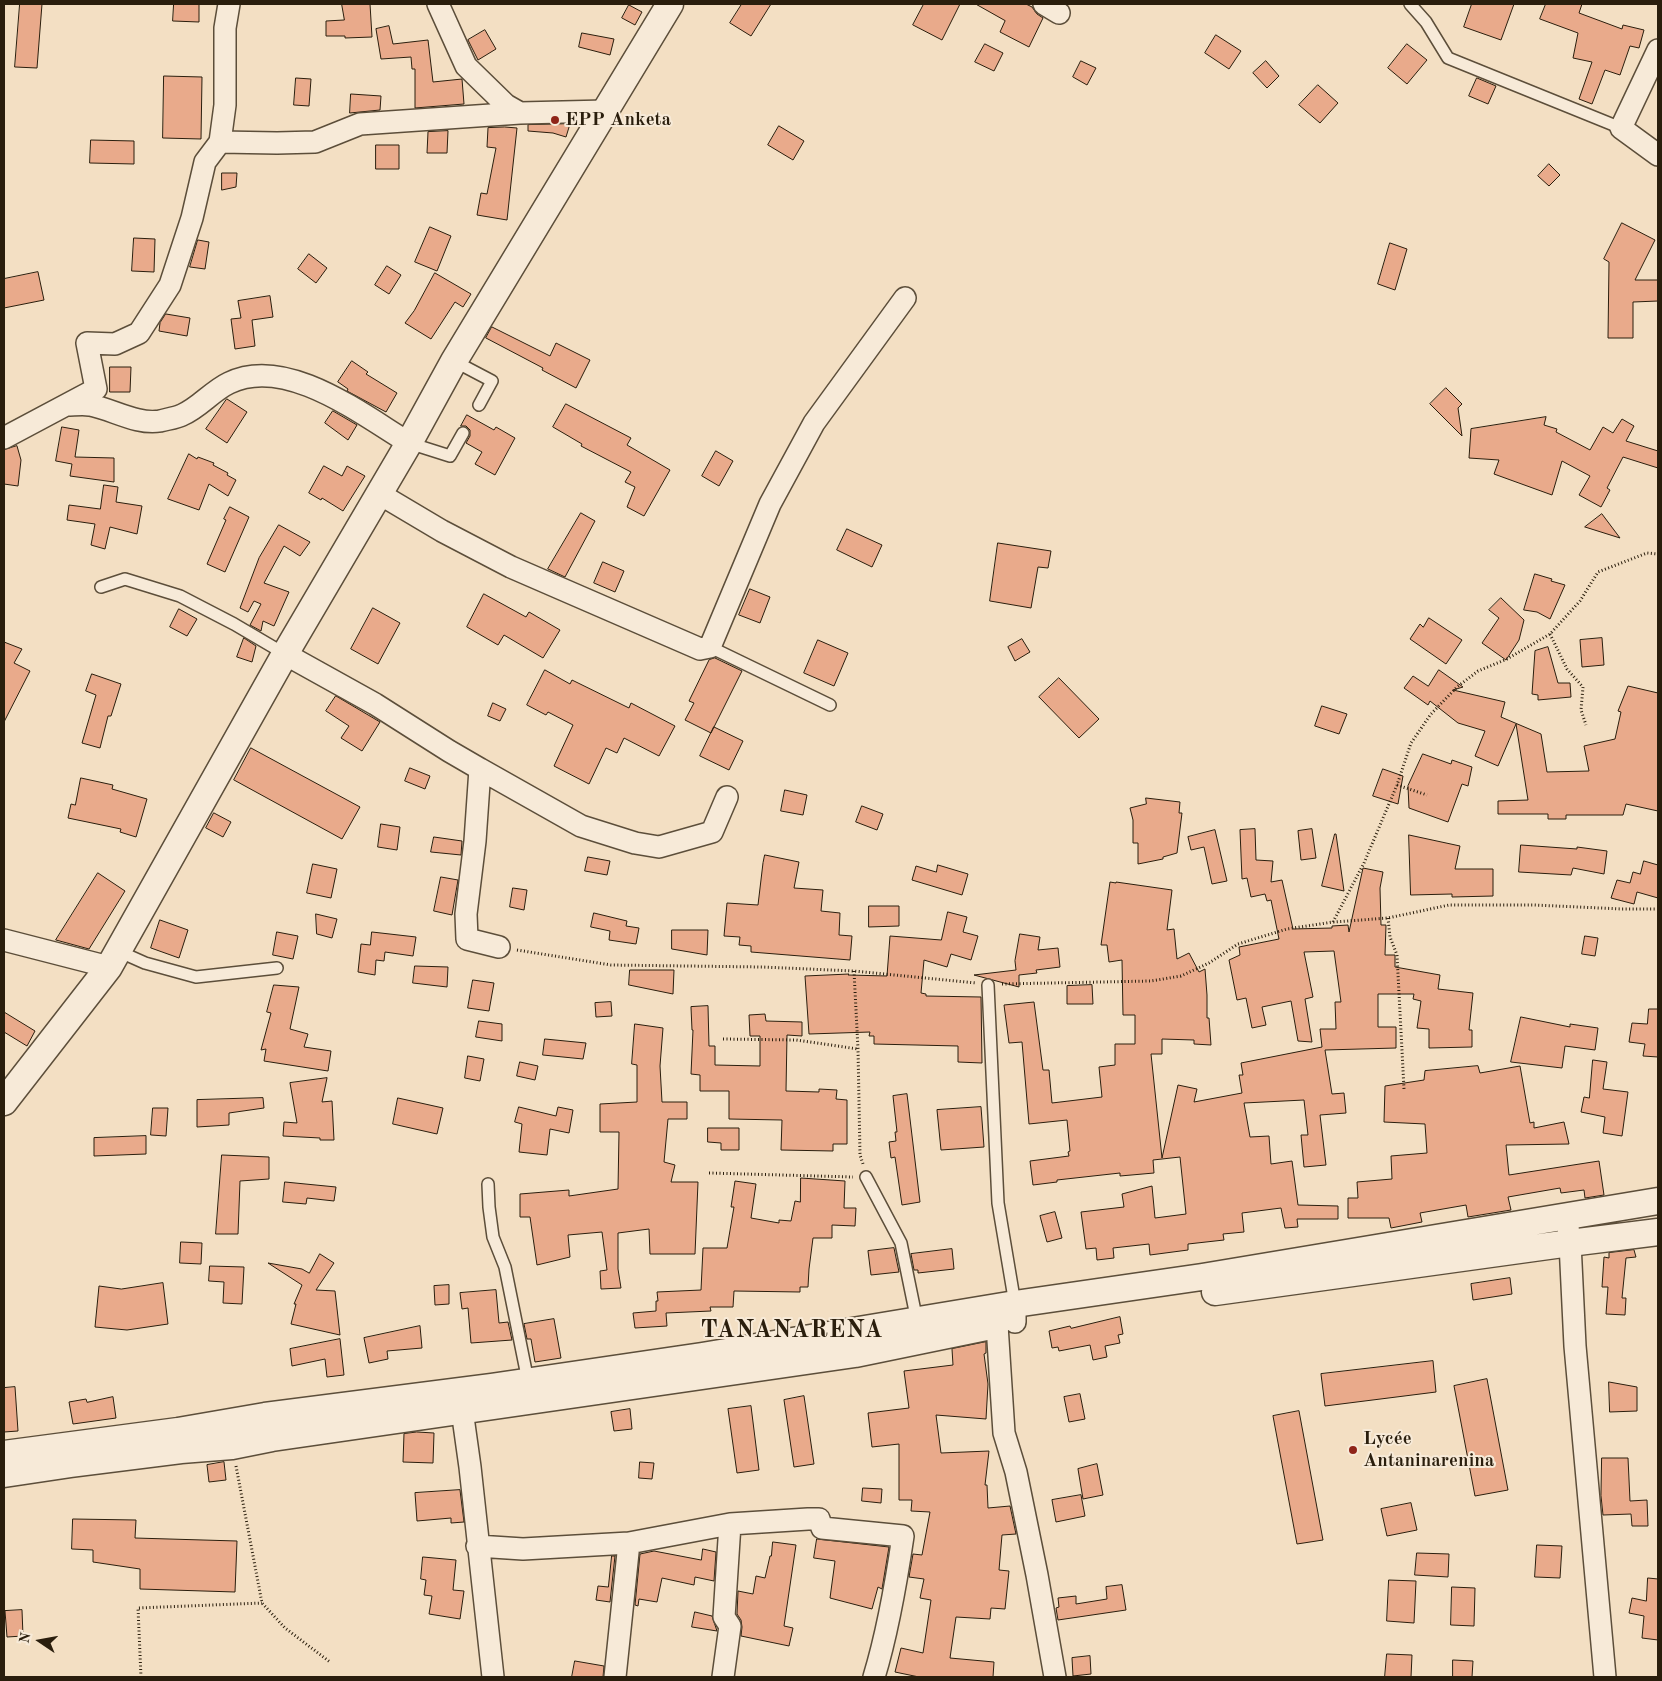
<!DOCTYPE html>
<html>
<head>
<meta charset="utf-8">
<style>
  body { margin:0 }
  #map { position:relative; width:1662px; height:1681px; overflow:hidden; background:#f3dfc3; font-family:"Old Standard TT",serif }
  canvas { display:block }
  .frame { position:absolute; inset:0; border:5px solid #2a1e0d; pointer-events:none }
  .north { position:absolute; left:15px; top:1616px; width:50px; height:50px; -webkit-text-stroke:4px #f7ead8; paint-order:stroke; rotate:282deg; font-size:14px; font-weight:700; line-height:20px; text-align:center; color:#2a1e0d }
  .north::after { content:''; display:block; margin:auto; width:18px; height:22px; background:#2a1e0d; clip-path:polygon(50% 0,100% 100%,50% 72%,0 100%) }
</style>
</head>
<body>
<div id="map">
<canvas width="1662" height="1681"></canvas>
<div class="frame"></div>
<div class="north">N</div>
</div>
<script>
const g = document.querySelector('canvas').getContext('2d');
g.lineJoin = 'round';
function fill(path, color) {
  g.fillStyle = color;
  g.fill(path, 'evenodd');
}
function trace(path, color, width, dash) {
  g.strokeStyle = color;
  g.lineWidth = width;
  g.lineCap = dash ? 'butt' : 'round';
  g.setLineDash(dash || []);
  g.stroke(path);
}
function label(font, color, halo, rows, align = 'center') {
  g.font = font + ' "Old Standard TT",serif';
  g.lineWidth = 4;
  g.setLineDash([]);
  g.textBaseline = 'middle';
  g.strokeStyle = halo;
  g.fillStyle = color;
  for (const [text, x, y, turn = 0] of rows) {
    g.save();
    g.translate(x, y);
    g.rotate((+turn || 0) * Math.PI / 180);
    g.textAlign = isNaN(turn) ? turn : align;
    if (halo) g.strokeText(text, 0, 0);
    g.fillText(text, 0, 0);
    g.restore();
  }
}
const building = new Path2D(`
  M20 4H42L37 68 15 67Z
  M174 4H199V22L173 21Z
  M342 4H370L372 37 345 38V36H326V21L344 20Z
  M742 4H771L751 36 730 23Z
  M924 4H960L942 40 913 25Z
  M976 4H1026L1032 7 1037 14 1043 18 1029 47 1000 32 1005 21Z
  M1472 4H1514L1501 40 1464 27Z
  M1546 4H1582L1579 13 1622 29 1623 25 1644 30 1639 48 1630 46 1620 75 1605 70 1592 104 1579 99 1592 62 1573 58 1578 33 1540 19Z
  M629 5 642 12 635 25 622 18Z
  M389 26 393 44 428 40 433 82 462 79 464 104 415 108V69H412L411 57 381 59 376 29Z
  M485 30 496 49 478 60 468 40Z
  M582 33 614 39 610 55 579 47Z
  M1216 35 1241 51 1229 69 1205 53Z
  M985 44 1003 53 994 71 975 62Z
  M1407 44 1427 60 1407 84 1388 68Z
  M1081 61 1096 68 1087 85 1073 77Z
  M1266 61 1279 76 1267 88 1253 73Z
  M164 76 202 77 201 139 163 138Z
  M296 78 311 79 309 106 294 105Z
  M1477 78 1496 86 1488 104 1469 96Z
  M1318 85 1338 103 1320 123 1299 105Z
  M351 94 381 96 380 110 350 113Z
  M570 124 566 137 553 133 528 131V125Z
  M779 126 804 141 793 160 768 145Z
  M505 127 517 128 507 220 477 215 481 193 487 194 496 148 487 147 488 128Z
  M448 131 447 153H427L428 132Z
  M91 140 134 141V164L90 163Z
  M376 145H399V169H376Z
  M1549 164 1560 175 1549 186 1538 176Z
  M222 173H237L236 187 222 190Z
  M1622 223 1655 240 1635 280H1658V301L1633 302V338H1608L1609 262 1604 259Z
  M430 227 451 236 437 271 415 262Z
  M134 238 155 239 154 272 132 271Z
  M198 240 209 242 205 269 190 267Z
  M1390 243 1407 249 1395 290 1378 284Z
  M309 254 327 268 316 283 298 269Z
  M387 266 401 275 389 294 375 285Z
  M38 272 44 300 4 308V279Z
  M435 273 471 294 463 307 455 302 431 339 405 323 414 311Z
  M270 296 273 317 252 320 255 346 235 349 231 319 241 318 238 301Z
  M166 314 190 318 187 336 159 331 160 323Z
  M492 327 550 356 556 343 590 360 576 388 542 370 543 368 486 338Z
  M352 361 368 372 366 374 397 393 386 412 347 391 348 389 338 382Z
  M110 367H131L130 392H110Z
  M1446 388 1462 404 1458 408 1462 436 1430 404Z
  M227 399 247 412 227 443 206 429Z
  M566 404 631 438 627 445 670 470 644 516 627 507 635 487 625 482 631 472 581 446 582 444 553 427Z
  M333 411 357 425 348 440 325 423Z
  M467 415 494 430 496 427 515 438 495 475 475 464 482 452 466 443 470 436V430L466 426H461Z
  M1546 417 1544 425 1557 429 1556 432 1590 450 1603 427 1613 433 1622 419 1634 426 1626 441 1658 451V468L1623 457 1607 488 1610 490 1601 507 1579 495 1590 476 1562 461 1552 495 1494 474 1499 460 1469 458 1471 429Z
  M62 427 79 430 75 457 114 458V482L70 476 72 464 56 461Z
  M17 446 21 460 18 486 4 484V450Z
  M716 451 733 461 719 486 702 476Z
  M189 454 197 459 198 457 214 463 213 465 228 473 227 475 236 480 228 496 209 484 199 510 168 499Z
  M324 466 342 476 347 466 365 476 343 511 322 498 321 500 309 493Z
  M104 485 118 487 116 502 142 506 137 534 110 527 105 549 91 545 95 524 67 520 69 505 100 509Z
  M230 507 249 517 225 572 207 564 226 520 224 519Z
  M581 513 595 521 565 577 548 569Z
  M1602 514 1620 538 1585 527Z
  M279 525 310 542 300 556 284 546 264 583 289 592 274 626 263 621 261 631 250 625 261 604 254 601 248 612 240 608 259 558Z
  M847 529 882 545 872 567 837 550Z
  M998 543 1051 551 1048 568 1038 567 1031 608 990 601Z
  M603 562 624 571 615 592 594 583Z
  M1535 574 1552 579 1551 581 1565 585 1550 619 1537 612 1524 610Z
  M750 589 770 597 760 623 739 615Z
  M484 594 526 617 529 612 560 630 543 658 504 635 498 645 467 627Z
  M1501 598 1524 620 1519 640 1506 660 1482 643 1499 618 1489 610Z
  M373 608 400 623 378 664 351 649Z
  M179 609 197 619 187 636 170 627Z
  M1429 618 1462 640 1446 664 1410 639 1420 624 1423 627Z
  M244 638 256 646 252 662 237 657Z
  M1602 638 1604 665 1582 667 1580 640Z
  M1022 639 1030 652 1015 661 1008 647Z
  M818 640 848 653 834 686 804 673Z
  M4 642 22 649 14 663 30 671 4 722Z
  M1548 647 1558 683H1570L1571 697 1538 700V695L1532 694 1535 651Z
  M715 658 742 671 711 733 685 720 694 703 689 701 709 660Z
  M545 670 570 684 572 680 629 708 631 703 675 726 659 756 624 738 617 753 606 748 589 784 554 766 573 725 548 712 546 715 527 705Z
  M1439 670 1463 687 1453 690 1505 702 1501 717 1541 734 1547 772 1589 771 1584 746 1615 739 1621 712 1618 711 1628 686 1658 693V811L1626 804 1623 815H1566V819H1548V814H1498V801L1528 800 1516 724 1498 766 1475 756 1485 731 1458 723 1430 701 1428 705 1404 688 1413 676 1428 686Z
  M92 674 121 684 111 716H108L100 748 82 743 96 695 86 691Z
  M1059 678 1099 719 1079 738 1039 697Z
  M336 696 380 722 362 751 341 738 349 726 326 711Z
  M493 703 506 709 500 721 488 716Z
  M1322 706 1347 714 1339 734 1315 726Z
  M714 727 743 741 729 770 700 756Z
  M251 748 360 807 342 839 234 780Z
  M1423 754 1451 764 1452 760 1472 767 1468 786 1462 784 1448 822 1409 808 1408 786Z
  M410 768 430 776 425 789 405 781Z
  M1383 769 1403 776 1398 804 1373 796Z
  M81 778 113 785 112 789 147 799 136 837 120 832 121 829 68 818 71 804 75 805Z
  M785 790 807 795 803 815 781 811Z
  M1146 798 1180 802 1179 813H1182L1177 853 1163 857V859L1138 864V843H1133V820L1130 808 1146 804Z
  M862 806 883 814 877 830 856 822Z
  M214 813 231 822 223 837 206 828Z
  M381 824 400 827 397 850 378 847Z
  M1255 829 1256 860 1273 861 1271 882 1282 880 1293 929 1332 928V926L1348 925 1349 932 1363 868 1383 872 1380 888 1381 925H1386L1385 955H1395V967L1440 975 1438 989 1473 993 1469 1030H1472V1047L1429 1048V1029L1417 1028 1421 1001 1413 999 1414 994H1378V1027H1396V1048L1325 1050 1332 1094 1344 1093 1346 1113 1320 1115 1326 1165 1304 1167 1301 1135H1308L1304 1100 1244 1103 1250 1137 1269 1136 1271 1164 1292 1161 1298 1205 1338 1206V1219H1297L1298 1227 1285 1228 1281 1208 1242 1213 1244 1232 1223 1234 1224 1240 1188 1244V1250L1150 1255 1149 1244 1113 1248 1114 1258 1097 1260 1096 1248 1086 1249 1081 1212 1124 1207 1122 1194 1152 1186 1155 1218 1186 1214 1180 1157 1153 1160 1154 1173 1120 1176V1173L1057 1180V1182L1033 1185 1030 1161 1069 1156 1068 1152 1070 1151 1067 1120 1029 1124 1022 1042 1009 1043 1004 1005 1034 1002 1043 1070H1049L1052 1103 1102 1097 1099 1067 1115 1065V1044H1135V1015H1123L1122 960 1109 962 1107 945H1101L1110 882 1116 883V882L1172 890 1167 930 1174 929 1177 959 1189 953 1199 972 1205 969 1207 995V1018H1209L1211 1045 1194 1044V1040L1162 1039V1054H1151L1162 1158 1178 1085 1197 1089 1194 1102 1242 1093 1239 1075H1243L1241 1063 1322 1047 1320 1029H1336L1335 1002H1341L1334 951 1304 952 1313 997 1305 999 1312 1042 1298 1041 1291 1001 1262 1007 1266 1025 1252 1028 1246 998 1237 1000 1229 960 1240 955 1239 947 1279 939 1271 900 1267 901 1265 894 1251 897 1247 878 1242 879 1240 830Z
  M1312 829 1316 858 1301 860 1298 831Z
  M1215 830 1227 881 1212 884 1204 847 1191 850 1188 837Z
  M1335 834H1336L1344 891 1322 886Z
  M1409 835 1460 846 1455 869H1493V896L1452 897V894L1411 895Z
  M434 837 462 841 461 855 431 852Z
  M1521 845 1577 849V847L1607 851 1604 874 1573 868 1571 875 1519 872Z
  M765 855 799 862 794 888 823 890 821 911 840 913 839 935 852 936 850 960 751 952V946L739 945 740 937 724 936 727 903 758 905 763 863Z
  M588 857 610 861 607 875 585 871Z
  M1644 861 1658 865V898L1637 892 1634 904 1611 898 1617 880 1630 883 1633 872 1640 874Z
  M313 864 337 869 331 898 307 893Z
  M938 865 968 874 962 895 912 880 916 866 936 872Z
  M98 873 125 891 89 949 56 940Z
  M441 877 458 880 452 915 434 911Z
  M513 888 527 890 524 910 510 907Z
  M869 906H899V926L869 927Z
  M948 912 967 917 963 932 978 936 971 960 951 954 947 967 924 960 921 993 926 994V996L981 997 982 1063 958 1062V1046L874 1044V1036H869L870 1032 809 1034 805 976 849 974 848 975 887 976 890 936 941 940Z
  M594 913 627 921 626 926 639 928 636 944 609 940 610 931 591 927Z
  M316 914 337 919 332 938 317 934Z
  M160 920 188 930 179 958 151 948Z
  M672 930H708L707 955 672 949Z
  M277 932 298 936 293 959 273 955Z
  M372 932 416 937 413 956 385 952 384 961 376 960 375 975 358 972 361 944 370 945Z
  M1020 934 1040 937 1038 950 1058 948 1060 967 1036 970 1037 973 1019 975V987L974 975 1016 970 1015 961Z
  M1585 936 1598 938 1595 956 1582 954Z
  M415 966 448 967 447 987 413 983Z
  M630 970H674L673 994 629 985Z
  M473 980 494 983 489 1011 468 1008Z
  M274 985 299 987 290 1029 308 1034 304 1047 331 1051 328 1071 264 1061 266 1049 261 1050 271 1013 267 1012Z
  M1092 985 1093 1004H1067V986Z
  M611 1002 612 1016 596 1017 595 1003Z
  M708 1006 709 1046H715V1065L760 1066V1036H750L749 1015 765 1014 766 1021 802 1022V1036L787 1035 786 1091 819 1092V1089L837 1090 836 1099 847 1100V1144H833V1151L781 1150 782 1120 729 1119V1091H700V1075L691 1074 693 1030H692L691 1007Z
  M1649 1009H1658V1057L1643 1056 1645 1044 1629 1042 1632 1023 1647 1024Z
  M4 1012 35 1031 27 1046 4 1032Z
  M1521 1017 1570 1027V1024L1598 1028 1595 1050 1565 1046 1562 1068 1511 1062Z
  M479 1021 502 1024V1041L476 1037Z
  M635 1024 663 1028 660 1066 662 1102H687V1119H668L664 1162 675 1165 671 1182H698L695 1254H650L649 1229 618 1233V1269L621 1288 601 1289 600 1271 607 1270 602 1232 568 1235 570 1257 537 1265 530 1217H520V1194L569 1190V1196L618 1189 619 1132H600V1104L637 1102V1065L632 1064Z
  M545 1039 586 1043 583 1059 543 1055Z
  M468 1056 484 1059 480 1081 465 1078Z
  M1593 1060 1607 1062 1603 1089 1628 1092 1622 1136 1603 1133 1605 1117 1581 1112 1584 1097 1589 1098Z
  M520 1062 538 1066 535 1080 517 1076Z
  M1478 1066 1480 1073 1520 1066 1530 1123 1534 1122V1128L1564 1122 1569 1144 1506 1145 1509 1175 1599 1161 1604 1195 1585 1198 1584 1190 1561 1193 1560 1188 1508 1197 1511 1210 1468 1217 1466 1205 1420 1213 1422 1222 1391 1228 1389 1218H1348V1198H1358L1357 1182 1392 1179 1391 1156 1427 1153 1425 1124 1384 1122 1385 1086 1424 1080 1425 1071Z
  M327 1078 322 1102 332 1101 334 1140H320V1138L283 1136 284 1122 297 1123 290 1083Z
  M907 1094 920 1202 902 1205 895 1157 891 1158 889 1142 896 1141 895 1132H897L893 1096Z
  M263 1098 264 1108 229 1113V1125L197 1127V1100Z
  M398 1098 443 1108 437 1134 393 1124Z
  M519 1107 556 1116 558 1107 573 1110 569 1133 550 1129 547 1155 519 1152 522 1124 515 1122Z
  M981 1107 984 1147 941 1150 937 1110Z
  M153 1108H168L166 1136 151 1135Z
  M708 1128H739V1150H721V1143L708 1142Z
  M146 1136V1154L94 1156V1138Z
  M222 1155 269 1157V1179L240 1181 238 1234H216Z
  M801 1178 845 1181 844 1208H856L855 1226 832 1225V1238H813L809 1269 808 1287H800V1292L734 1291 733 1307H710L711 1311 666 1313 667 1326 635 1328 633 1313 656 1311V1301H658L657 1292 701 1290 703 1248H727L734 1207H731L735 1181 756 1184 751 1218 779 1223V1220L791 1221 795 1201 800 1202Z
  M285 1182 336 1187 334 1201 307 1198 306 1204 283 1202Z
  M1055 1212 1062 1238 1047 1242 1040 1216Z
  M181 1242 202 1243 201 1264 180 1263Z
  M894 1248 899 1272 871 1275 868 1251Z
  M952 1249 954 1269 918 1273V1270H914L911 1254Z
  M1634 1250 1636 1257 1626 1258 1622 1298H1626L1625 1315 1606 1314 1608 1287H1602L1604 1257 1609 1258V1253Z
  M320 1254 334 1263 316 1290 335 1291 340 1335 291 1324 296 1304H294L302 1285 268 1263 302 1269 309 1273Z
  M210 1266 244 1267 242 1304 223 1303 224 1282 209 1281Z
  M1510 1278 1512 1294 1473 1300 1471 1284Z
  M163 1283 168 1324 127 1330 95 1327 99 1286 121 1289Z
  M449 1285V1304L435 1305 434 1286Z
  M496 1290 499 1323 508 1322 512 1340 471 1343 468 1308 462 1309 460 1293Z
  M1120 1317 1123 1334 1118 1335 1120 1343 1105 1346 1107 1357 1093 1360 1090 1345 1059 1351 1058 1347 1052 1348 1049 1331 1070 1326 1071 1328Z
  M554 1319 561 1358 535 1362 531 1339H527L524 1324Z
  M420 1326 422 1348 387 1351 388 1359 369 1363 364 1338Z
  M340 1339 344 1375 327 1377 325 1359 292 1366 290 1349Z
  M986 1342V1353L984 1354 988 1384 986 1419 936 1415 941 1453 989 1451 985 1485H987L988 1508 1010 1506 1016 1534 1002 1535 999 1570 1009 1571 1005 1609 991 1608 990 1619 956 1617 950 1658 994 1662 993 1677H919L895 1672 901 1648 923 1653 931 1600 920 1598 924 1579 909 1577 913 1554 922 1555 930 1512 911 1511 912 1500H899V1444L872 1447 868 1413 909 1408 904 1371 953 1365 952 1349Z
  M1433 1361 1436 1392 1325 1406 1321 1374Z
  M1487 1379 1508 1490 1475 1496 1454 1386Z
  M1609 1382 1637 1387V1411L1610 1412Z
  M15 1387 18 1431 4 1432V1388Z
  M1080 1394 1085 1419 1069 1422 1064 1397Z
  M804 1396 814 1464 794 1467 784 1400Z
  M113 1397 116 1418 73 1424 69 1402 86 1399 87 1402Z
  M751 1406 759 1470 737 1473 728 1409Z
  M630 1409 632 1429 614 1431 611 1412Z
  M1299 1411 1323 1540 1297 1544 1273 1416Z
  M417 1432 434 1433 433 1463 403 1462 404 1434Z
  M1602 1458H1628L1630 1501 1647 1500 1648 1526H1632L1631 1514 1603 1515 1601 1496Z
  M224 1462 226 1480 209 1482 207 1465Z
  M640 1462 654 1463 652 1479 639 1478Z
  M1097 1464 1103 1495 1083 1499 1078 1469Z
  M863 1488 882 1489 881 1503 862 1501Z
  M460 1490 464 1522 451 1523V1518L417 1521 415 1493Z
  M1081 1495 1085 1516 1056 1522 1052 1500Z
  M1411 1503 1417 1530 1387 1536 1381 1509Z
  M73 1519 136 1520 135 1538 237 1541 235 1592 140 1589V1569L93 1562V1550L72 1549Z
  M817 1539 889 1547 882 1589 878 1587 872 1609 830 1598 835 1561 814 1558Z
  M773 1542 796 1545 784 1626 793 1628 789 1646 741 1636 742 1627 741 1620 737 1614 738 1591 753 1594 756 1576 765 1578 770 1556H771Z
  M1537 1545 1562 1546 1560 1578 1535 1577Z
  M703 1549 716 1552 714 1581 695 1577 694 1585 662 1578 657 1602 639 1599 638 1606 635 1605 640 1554 654 1551 701 1560Z
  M1417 1553 1449 1554 1448 1577 1415 1575Z
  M612 1556H615L610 1602 596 1600 598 1586 608 1587Z
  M423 1557 456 1560 453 1590 464 1591 460 1619 429 1614 432 1596 424 1595 426 1580 421 1579Z
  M1648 1578 1658 1579V1640L1642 1638 1644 1616 1629 1613 1632 1598 1646 1601Z
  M1389 1580 1416 1581 1414 1623 1387 1621Z
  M1122 1585 1126 1610 1058 1620 1056 1608 1059 1607 1058 1598 1076 1596V1604L1107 1599 1106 1587Z
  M1452 1587 1475 1588 1474 1626 1451 1625Z
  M22 1610 23 1636 7 1637 5 1611Z
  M695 1612 712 1616 717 1631 692 1627Z
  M1387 1654 1412 1655 1411 1677H1385Z
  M1090 1656 1091 1674 1073 1676 1072 1658Z
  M1453 1660 1473 1661 1472 1677H1453Z
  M575 1661 604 1666 603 1677H572Z`);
const path = new Path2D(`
  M1550 634 1567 669 1583 687 1581 710 1586 725
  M1397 785 1427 795
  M1388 918 1390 937 1397 955 1404 1089
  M1333 922 1364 863 1397 785 1411 743 1431 714 1457 687 1478 671 1507 659 1550 634 1580 601 1598 572 1647 553 1658 554
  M517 950 611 965 762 967 854 971 976 983
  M854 971 858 1049 860 1155 863 1164
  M1002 984 1151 981 1181 976 1209 963 1238 944 1287 929 1333 922 1388 918 1449 905H1534L1622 909H1658
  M723 1039 796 1040 858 1049
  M709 1173 853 1177
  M236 1466 262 1603 285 1628 330 1662
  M141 1677 138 1608 262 1603`);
const service = new Path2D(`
  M1410 4 1426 22 1448 58 1621 128
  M454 361 492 381 479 405
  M409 443 450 456 463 433
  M101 587 125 579 180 596 234 624 285 654
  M710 647 830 705
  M118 951 145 963 196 977 277 968
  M988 985 998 1203 1015 1304
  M866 1177 901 1243 917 1321
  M488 1184 489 1207 493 1237 505 1267 528 1381`);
const minor = new Path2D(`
  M438 4 466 66 506 105 520 113
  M1044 4 1059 13
  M1658 50 1621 128 1658 155
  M220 142 277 143 315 142 360 124 520 113 606 111
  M67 405C74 405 83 404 90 405 112 409 137 425 160 421 167 419 176 418 182 415 199 408 212 391 229 383 286 355 361 414 409 443
  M4 438 96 389 87 343 115 344 139 333 170 285 192 218 205 162 220 142 225 105V28L229 4
  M378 493 442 531 511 567 700 649 710 647 770 504 814 423 905 298
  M285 654 375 704 449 751 480 769 475 841 466 914 467 939 499 947
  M480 769 581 826 635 843 659 847 712 832 727 797
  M4 940 109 967
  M1568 1227 1570 1243 1575 1346 1605 1677
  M1015 1322V1304
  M997 1325 1004 1433 1016 1472 1037 1575 1055 1677
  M462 1410 470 1467 493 1677
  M477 1546 523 1549 629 1543 730 1524 808 1519H819L822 1528 903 1536C896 1584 888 1631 874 1677
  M615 1677 629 1543
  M723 1677 730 1626 724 1617 730 1524`);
const tertiary = new Path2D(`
  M4 1102 109 967 118 951 285 654 409 443 454 361 670 4
  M1215 1292 1570 1243 1658 1232
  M4 1454 178 1431 265 1416 492 1387 702 1356 1015 1304 1202 1277 1658 1201
  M4 1474 71 1464 181 1450 232 1446 272 1438 855 1354 996 1325`);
const markers = [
  [555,120,5,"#8f2418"],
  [1353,1450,5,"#8f2418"]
];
const poiNames = [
  ["EPP Anketa",565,120],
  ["Lycée",1363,1439],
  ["Antaninarenina",1363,1461]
];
const districtNames = [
  ["TANANARENA",792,1331]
];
fill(building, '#e9aa8b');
trace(building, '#2a1e0d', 1);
trace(service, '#5c4e3a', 14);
trace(minor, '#5c4e3a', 24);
trace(tertiary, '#5c4e3a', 29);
trace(path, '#2a1e0d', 3, [1, 2.5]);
trace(service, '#f7ead8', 11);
trace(minor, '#f7ead8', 21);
trace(tertiary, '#f7ead8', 26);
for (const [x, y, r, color] of markers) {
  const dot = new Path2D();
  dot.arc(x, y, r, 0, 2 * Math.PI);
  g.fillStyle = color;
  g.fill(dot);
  trace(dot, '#f7ead8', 2);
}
label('bold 19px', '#2a1e0d', '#f7ead8', poiNames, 'left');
g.letterSpacing = '1px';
label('bold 24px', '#2a1e0d', '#f7ead8', districtNames);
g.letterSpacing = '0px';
</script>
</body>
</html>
